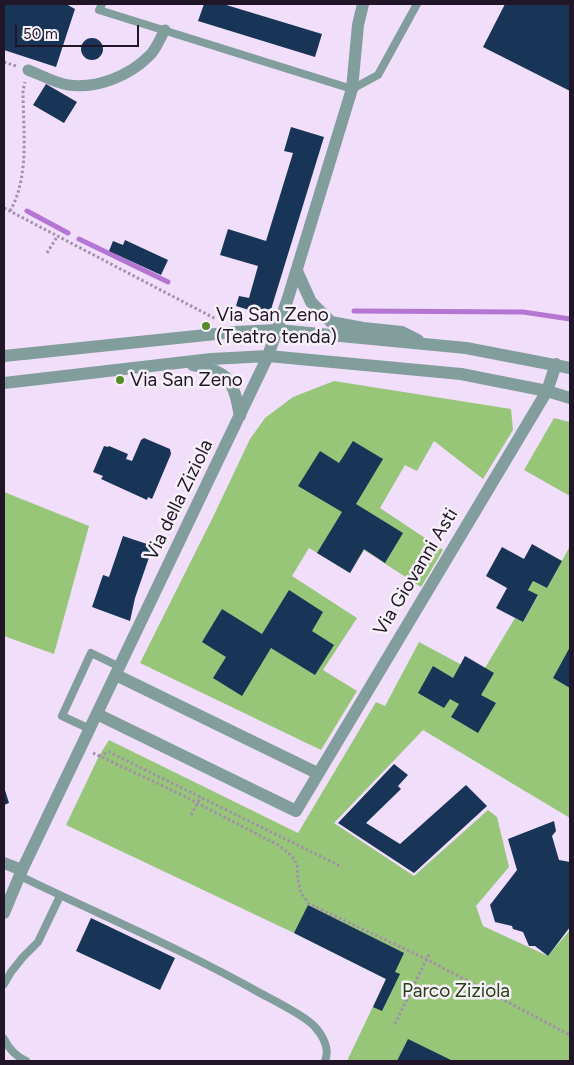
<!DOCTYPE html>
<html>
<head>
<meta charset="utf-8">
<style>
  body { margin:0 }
  #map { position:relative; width:574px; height:1065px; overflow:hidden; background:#f1defa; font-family:Figtree,sans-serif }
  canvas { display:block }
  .frame { position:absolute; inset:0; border:5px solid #211627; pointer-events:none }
  .scale { position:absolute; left:15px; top:25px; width:124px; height:22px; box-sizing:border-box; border:2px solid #211627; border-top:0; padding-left:6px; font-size:15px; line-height:18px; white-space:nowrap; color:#211627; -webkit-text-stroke:4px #f7f1fa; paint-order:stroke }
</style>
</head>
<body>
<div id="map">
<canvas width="574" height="1065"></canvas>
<div class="frame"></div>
<div class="scale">50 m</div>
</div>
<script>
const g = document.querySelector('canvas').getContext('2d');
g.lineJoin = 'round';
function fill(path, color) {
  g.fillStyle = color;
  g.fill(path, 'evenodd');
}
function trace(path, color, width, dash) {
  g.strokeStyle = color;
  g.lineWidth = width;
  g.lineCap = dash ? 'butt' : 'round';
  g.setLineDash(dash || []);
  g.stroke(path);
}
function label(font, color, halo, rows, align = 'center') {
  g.font = font + ' Figtree,sans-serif';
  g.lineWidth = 5;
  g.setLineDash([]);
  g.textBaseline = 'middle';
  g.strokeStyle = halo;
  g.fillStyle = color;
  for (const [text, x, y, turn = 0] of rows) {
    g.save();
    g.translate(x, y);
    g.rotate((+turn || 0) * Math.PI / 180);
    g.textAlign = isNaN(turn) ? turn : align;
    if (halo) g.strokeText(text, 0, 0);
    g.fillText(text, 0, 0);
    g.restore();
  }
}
const green = new Path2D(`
  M334 381 511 409 513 430 483 479 434 441 417 471 405 465 380 508 443 550 421 587 364 550 350 573 309 548 292 576 357 618 323 670 357 691 321 750 140 663 213 517 250 439 265 418 293 397Z
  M554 418 570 422V496L524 470Z
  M4 492 89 526 54 654 4 636Z
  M570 546V818L423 730 334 823 414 876 488 810 497 817 509 867 476 906 483 926 548 956 570 930V1061H347L386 979 294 933 66 825 99 756 109 740 298 833 376 702 385 706 419 642 460 664 485 668 515 618 523 622 538 596 528 590 533 581 547 588Z`);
const stream = new Path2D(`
  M27 211 68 233
  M79 239 168 282
  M354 311 523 312 570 319`);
const building = new Path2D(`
  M4 4H66L75 9 56 67 4 50Z
  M204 4H223L322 34 315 57 198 21Z
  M505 4H570V91L483 47Z
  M81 49a11 11 0 1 1 22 0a11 11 0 1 1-22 0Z
  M46 84 77 102 64 123 33 105Z
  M291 127 324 137 269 316 236 306 239 296 249 298 258 266 220 255 228 229 266 241 293 153 284 151Z
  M125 240 168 260 161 275 109 251 113 241 123 245Z
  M144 438 170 449 171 454 152 499 148 497 147 500 101 479 103 476 93 472 104 446 108 447 109 446 128 454 126 459 132 461 141 440Z
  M353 441 383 459 356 504 403 533 385 563 364 549 350 573 317 553 342 512 298 486 320 451 339 463Z
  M123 536 153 546 135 598 130 621 92 607 103 575 109 577Z
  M532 544 562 561 547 588 533 581 528 590 538 595 523 622 496 608 507 588 486 576 502 547 524 559Z
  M289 590 323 612 312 631 334 645 315 675 271 648 242 696 213 678 226 657 202 642 222 609 262 634Z
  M570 647V688L553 678Z
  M465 656 494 673 481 695 496 703 478 733 451 717 459 704 450 699 444 708 418 693 433 666 453 678Z
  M394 764 408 775 398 786 401 789 366 823 400 844 466 785 487 806 414 873 338 823Z
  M4 787 9 803 4 805Z
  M554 821 556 831 552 836 559 860 570 862V927L548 956 535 946H529L523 932 513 929 512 926 495 922 490 905 517 870 508 839Z
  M308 905 404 953 395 972 400 974 382 1011 373 1007 386 979 294 933Z
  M91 918 175 958 160 990 76 951Z
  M408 1039 453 1061H397Z`);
const path = new Path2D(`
  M4 62 16 66
  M4 208 216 319
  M10 211C30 176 23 130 23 90L25 82
  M47 253 57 237
  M93 753 182 795 278 845 292 856 297 864 298 880 301 893 309 904 426 959 570 1035
  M99 756 109 752 342 867
  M191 815 201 797
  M395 1024 429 954`);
const service = new Path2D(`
  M102 4 99 10 352 89 378 75 417 4
  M90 729 62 716 91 653 120 667
  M20 876C100 915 182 949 260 993 273 1000 306 1016 315 1027 323 1036 330 1049 325 1061
  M4 984 11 972 23 957 38 942 60 896
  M4 1039C9 1049 15 1056 26 1061`);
const pedestrian = new Path2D(`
  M28 70C41 75 55 83 68 85 97 89 129 76 149 56 156 50 160 38 165 30`);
const minor = new Path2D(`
  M116 675 317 773
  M97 714 296 811 547 391
  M4 863 22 870`);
const tertiary = new Path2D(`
  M297 271 311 302 331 322 363 328 402 332 418 340
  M4 356 235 332 278 330 466 348 570 368
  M193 365C230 372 233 380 240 416
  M4 383 211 359 268 356 461 374 547 391 570 398
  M547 391 556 364
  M4 913 22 870 268 356 288 298 352 89 358 25 363 4`);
const markers = [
  [206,326,5,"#558c27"],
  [120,380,5,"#558c27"]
];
const poiNames = [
  ["Via San Zeno",216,315],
  ["(Teatro tenda)",216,337],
  ["Via San Zeno",130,380]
];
const streetNames = [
  ["Via della Ziziola",179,500,-64],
  ["Via Giovanni Asti",416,572,-59]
];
const parkNames = [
  ["Parco Ziziola",456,991]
];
fill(green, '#97c678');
trace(stream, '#b576d3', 5);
fill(building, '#183558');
trace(path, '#a191a9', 3, [2.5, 2.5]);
trace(service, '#819d9c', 8);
trace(pedestrian, '#819d9c', 11);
trace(minor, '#819d9c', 12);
trace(tertiary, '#819d9c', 12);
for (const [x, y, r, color] of markers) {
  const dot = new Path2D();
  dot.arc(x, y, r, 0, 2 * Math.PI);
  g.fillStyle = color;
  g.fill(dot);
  trace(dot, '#f7f1fa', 2);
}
label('19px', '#211627', '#f7f1fa', poiNames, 'left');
label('19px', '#211627', '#f7f1fa', streetNames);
label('19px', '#283f16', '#f7f1fa', parkNames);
</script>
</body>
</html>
